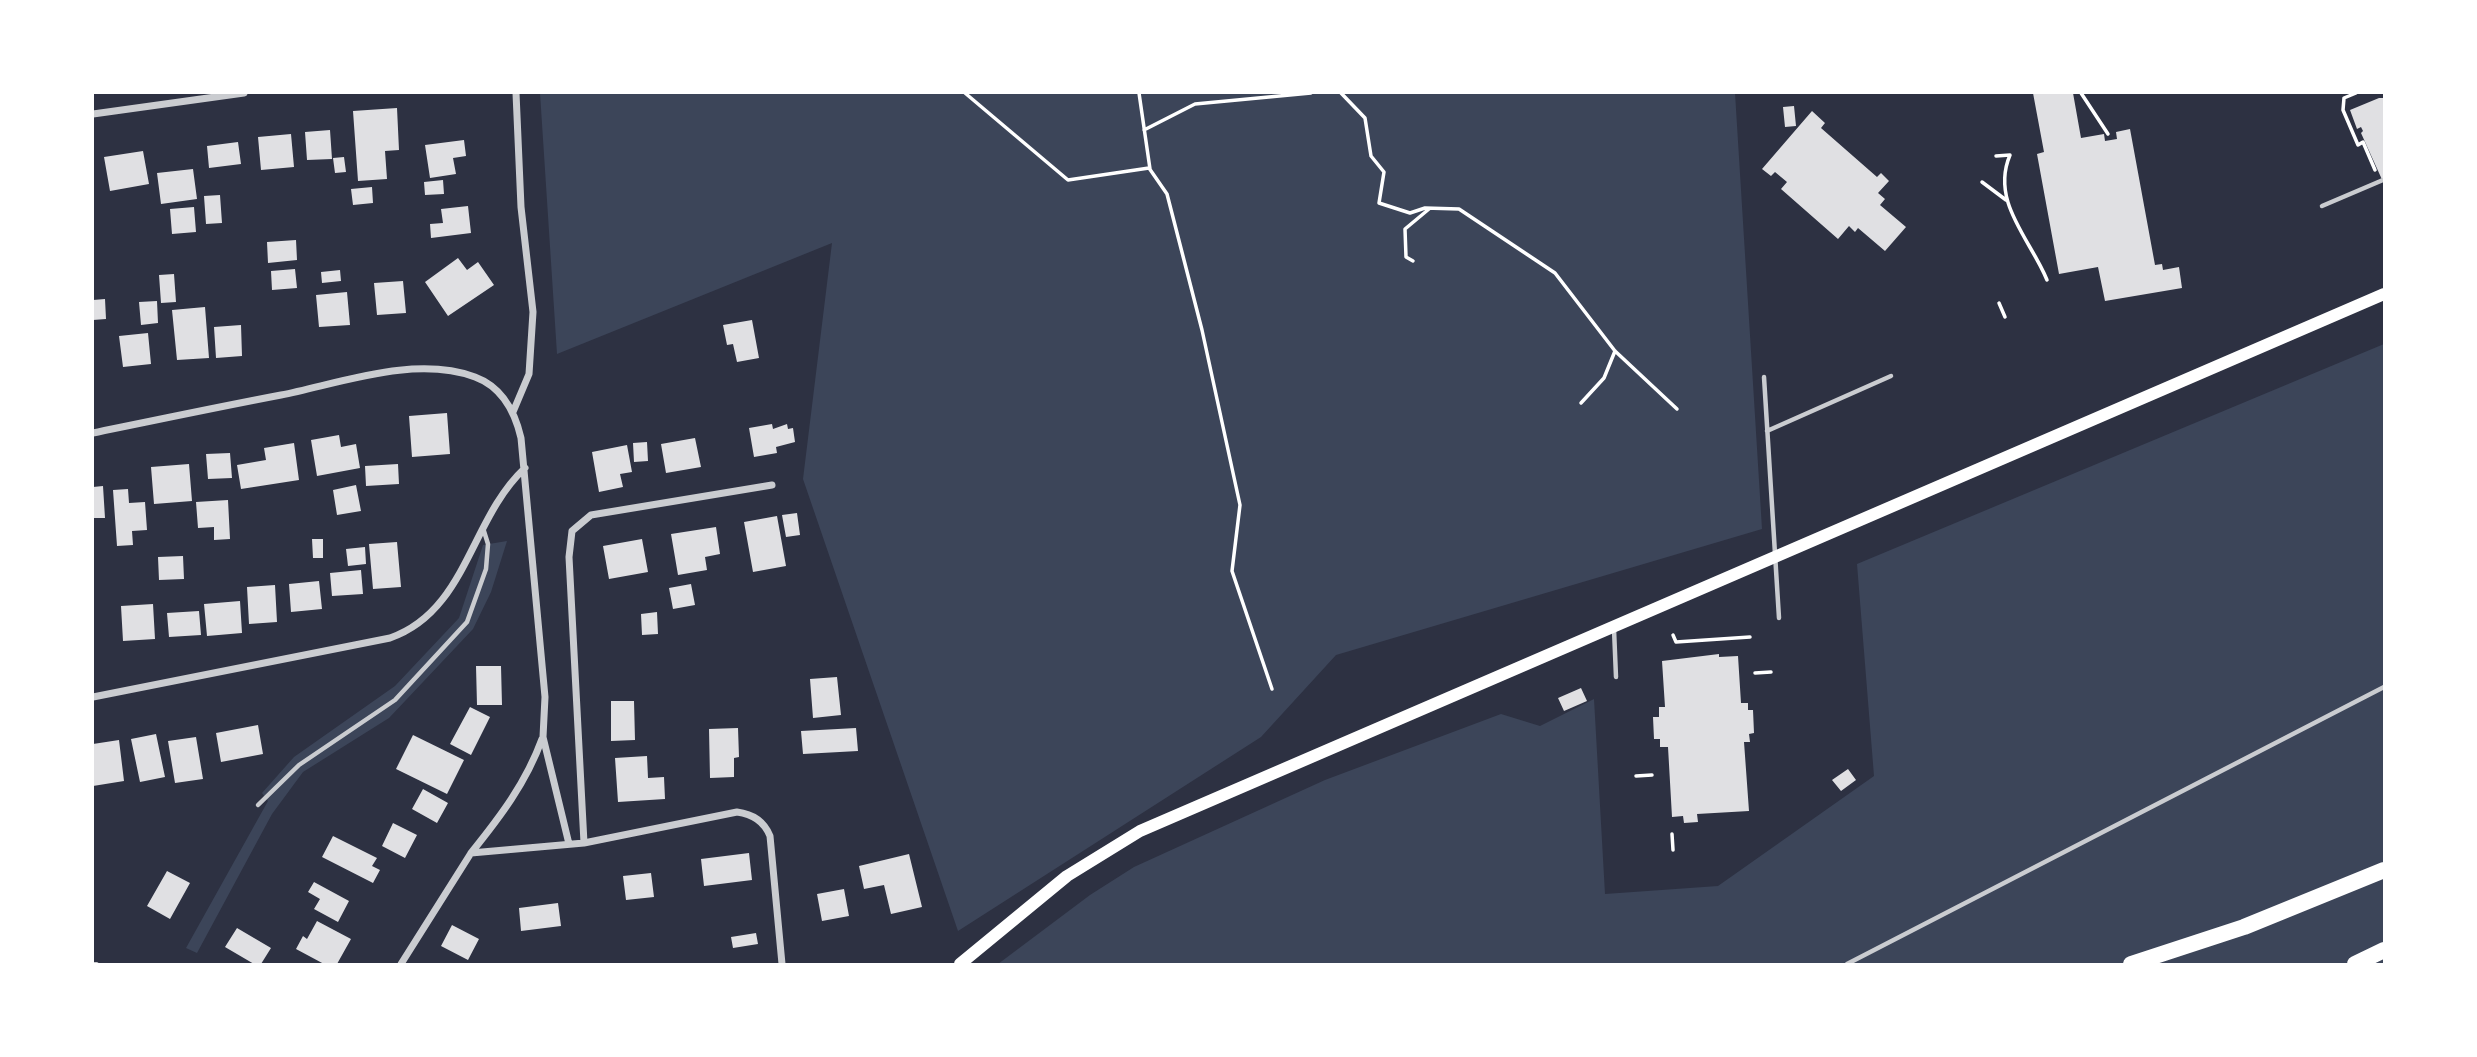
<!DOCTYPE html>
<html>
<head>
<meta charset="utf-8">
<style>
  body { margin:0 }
  #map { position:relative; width:2477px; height:1057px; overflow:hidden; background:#2d3142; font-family:"Space Grotesk",sans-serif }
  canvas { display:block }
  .frame { position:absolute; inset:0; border:94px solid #fff; pointer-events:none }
</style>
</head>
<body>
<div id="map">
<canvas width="2477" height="1057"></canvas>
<div class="frame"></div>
</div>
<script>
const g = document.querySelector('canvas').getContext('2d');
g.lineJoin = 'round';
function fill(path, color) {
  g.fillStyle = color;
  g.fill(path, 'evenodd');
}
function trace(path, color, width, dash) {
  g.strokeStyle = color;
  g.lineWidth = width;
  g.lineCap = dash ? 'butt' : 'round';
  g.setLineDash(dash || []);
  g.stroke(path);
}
const green = new Path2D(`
  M540 93H1735L1762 529 1336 655 1261 737 958 931 803 479 832 243 557 354Z
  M2384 344V964H998L1090 895 1134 867 1325 780 1501 714 1540 726 1594 699 1605 894 1718 886 1874 776 1857 564Z
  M507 541 491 592 473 629 389 718 303 772 272 814 197 953 186 948 268 801 262 793 294 757 395 686 459 618 483 545Z`);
const building = new Path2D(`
  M2033 93H2073L2081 138 2104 134 2105 141 2117 139 2116 132 2130 129 2155 265 2162 264 2163 270 2179 267 2182 288 2105 301 2098 267 2059 274 2037 154 2044 152Z
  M2379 98H2384V184L2361 133 2363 131 2361 127 2357 129 2350 110Z
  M1794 106 1796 126 1785 127 1783 107Z
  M397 108 399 150 385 151 387 179 358 181 353 111Z
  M1812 111 1825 123 1821 128 1877 177 1881 173 1889 181 1878 193 1885 199 1880 205 1906 227 1885 251 1858 228 1855 232 1849 226 1838 239 1781 189 1787 182 1775 172 1771 176 1762 169Z
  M330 130 332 159 307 160 305 132Z
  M291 134 294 167 261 170 258 137Z
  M464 140 466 156 453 158 456 174 430 178 425 145Z
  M238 142 241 164 209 168 207 146Z
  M143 151 149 184 110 191 104 157Z
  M344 157 346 172 335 173 333 158Z
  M193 169 197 199 161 204 157 173Z
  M443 180 444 194 425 195 424 182Z
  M372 187 373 203 353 205 351 189Z
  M220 195 222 223 206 224 204 196Z
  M468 206 471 233 431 238 430 224 443 223 441 209Z
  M194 207 196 232 172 234 170 209Z
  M296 240 297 260 268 263 267 242Z
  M458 258 467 270 478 262 494 285 448 316 425 282Z
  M295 269 297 288 272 290 271 271Z
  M340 270 341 281 322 283 321 272Z
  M174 274 176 302 161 303 159 275Z
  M403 281 406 313 377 315 374 283Z
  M347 292 350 325 319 327 316 295Z
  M105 299 106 319 93 320V300Z
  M157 301 158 323 141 325 139 302Z
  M205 307 209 358 177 360 172 310Z
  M752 320 759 358 737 362 733 344 727 345 723 325Z
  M241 325 242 356 216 358 214 327Z
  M148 333 151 364 123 367 119 336Z
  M447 413 450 454 412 457 409 416Z
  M772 424 773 429 787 424 788 429 793 428 795 442 776 447 777 453 754 457 749 428Z
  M339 435 341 447 356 444 360 468 317 476 311 440Z
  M695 438 701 467 666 473 661 444Z
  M647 442 648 461 634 462 633 443Z
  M294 443 299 480 241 489 237 465 266 460 264 448Z
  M627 445 632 472 620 474 623 487 599 492 592 452Z
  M230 453 232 478 208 479 206 454Z
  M189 464 192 501 154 504 151 467Z
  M398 464 399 484 366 486 365 466Z
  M356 485 361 511 337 515 333 490Z
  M103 486 105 518H93V487Z
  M128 489 129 503 145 502 147 530 132 531 133 545 117 546 113 490Z
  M228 500 230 539 214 540V527L198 528 196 502Z
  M797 513 800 535 786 537 782 515Z
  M777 516 786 566 753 572 744 522Z
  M716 527 720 554 705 557 707 570 678 575 671 534Z
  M312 539H323V558H313Z
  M642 539 648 572 609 579 603 546Z
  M397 542 401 587 373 589 369 544Z
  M365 547 366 564 348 566 346 549Z
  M183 556 184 579 159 580 158 557Z
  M361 570 363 594 332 596 330 573Z
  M319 581 322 609 291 612 289 584Z
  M691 584 695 605 673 609 669 588Z
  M275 585 277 622 249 624 247 587Z
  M240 601 242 633 207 636 204 604Z
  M153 604 155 639 123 641 121 606Z
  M199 611 201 635 169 637 167 613Z
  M657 612 658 634 642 635 641 614Z
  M1719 654V657L1738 656 1741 703H1748V710H1753L1754 733 1749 734 1750 742H1744L1749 811 1697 814 1698 822 1684 823 1683 816 1672 817 1668 747H1660V739H1654L1653 717H1659V707H1665L1662 661Z
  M476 666H501L502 705H477Z
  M837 677 841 715 813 718 810 679Z
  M1581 688 1587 701 1564 711 1558 698Z
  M611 701H634L635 740 611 741Z
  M470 707 490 717 471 755 450 744Z
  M258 725 263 754 221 762 216 733Z
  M738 728 739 757 734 758V777L710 778 709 729Z
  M856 728 858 751 803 754 801 731Z
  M156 734 165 777 140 782 131 739Z
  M413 735 464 760 447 794 396 769Z
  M196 737 203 779 175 783 168 741Z
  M119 740 124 781 93 786V744Z
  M647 756 648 778 664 777 665 799 618 802 615 758Z
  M1848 769 1856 780 1841 791 1832 780Z
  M423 789 448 803 437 823 412 809Z
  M393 823 417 835 405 858 382 846Z
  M333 836 377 858 372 866 380 870 373 883 322 857Z
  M749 853 752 880 704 886 701 859Z
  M909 854 922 907 891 914 884 885 864 889 859 866Z
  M167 871 190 883 170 919 147 906Z
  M651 873 654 897 626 900 623 876Z
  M314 882 349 901 338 922 314 909 320 899 308 892Z
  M844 889 849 916 822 921 817 894Z
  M558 903 561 926 521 931 519 908Z
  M317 921 351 939 337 964H324L296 949 303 936 307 939Z
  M452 925 479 939 468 960 441 946Z
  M237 928 271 948 261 964H254L225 947Z
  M756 933 758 944 733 948 731 937Z`);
const path = new Path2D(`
  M965 93 1068 180 1149 168 1167 194 1202 330 1240 505 1232 571 1272 689
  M1139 93 1150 169
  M1341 93 1365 118 1371 156 1384 172 1379 203 1410 213 1425 208 1459 209 1555 273 1615 351 1677 409
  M2081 93 2108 134
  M2356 93 2344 98 2343 110 2358 145 2363 142 2375 170
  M1144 130 1195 104 1311 93
  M1996 156 2010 155C1990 202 2031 240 2047 280
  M1982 182 2006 200
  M1413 261 1406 257 1405 229 1429 209
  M1999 303 2005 317
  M1581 403 1604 378 1615 351
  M1673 635 1676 642 1750 637
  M1755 673 1771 672
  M1636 776 1652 775
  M1672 834 1673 850
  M93 964H97`);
const service = new Path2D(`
  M2322 206 2383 180
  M1764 377 1779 618
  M1767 431 1891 376
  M1614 629 1616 677
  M258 805 299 765 395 700 467 622 486 569 488 544 483 528
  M1847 964 2384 687`);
const minor = new Path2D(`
  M93 114 244 93
  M513 412 529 374 533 312 521 207 516 93
  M93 433C156 420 218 407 281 395 341 383 415 355 475 377 502 387 515 412 521 438L545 697 543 737 569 844
  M93 697 390 638C467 611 470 519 525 468
  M584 843 569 557 572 531 591 515 772 485
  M471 853C500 817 526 783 542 739
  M401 964 471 853 584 843 737 812C753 814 764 821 770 836L782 964`);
const secondary = new Path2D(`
  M960 964 1067 876 1140 831 2384 294`);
const motorway = new Path2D(`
  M2131 964 2244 927 2384 870
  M2355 964 2384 950`);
fill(green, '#3c4559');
fill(building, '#e0e0e3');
trace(path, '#fff', 3.5);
trace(service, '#caccd0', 4.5);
trace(minor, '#caccd0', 7);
trace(secondary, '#fff', 12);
trace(motorway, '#fff', 16);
</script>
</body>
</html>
